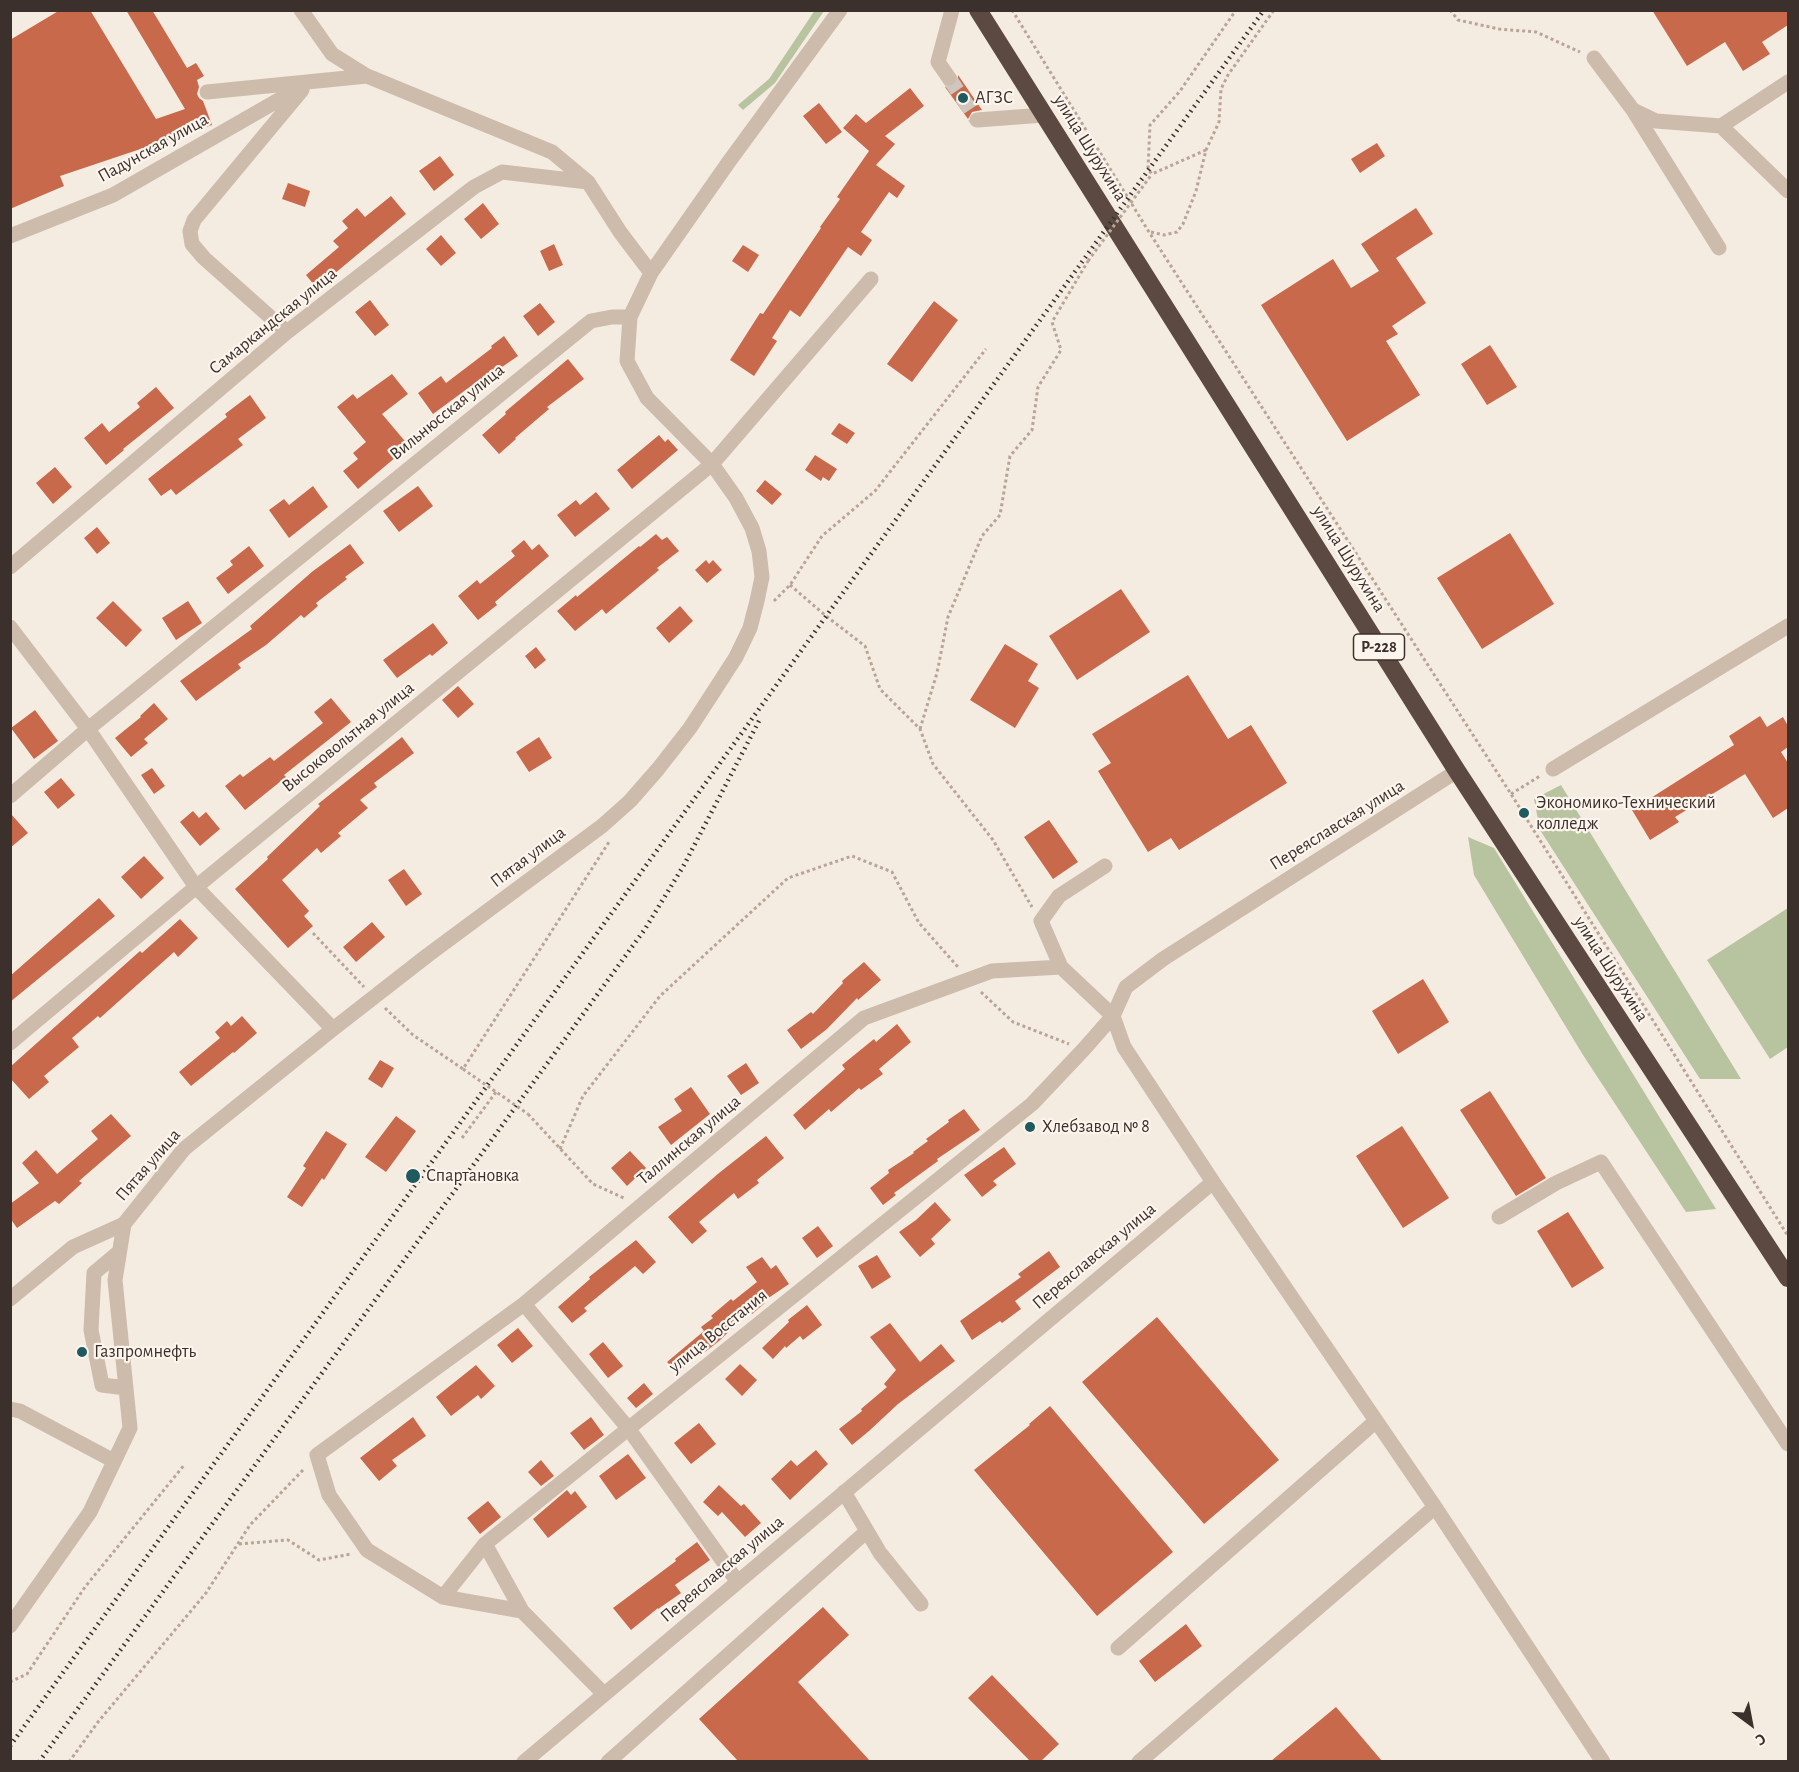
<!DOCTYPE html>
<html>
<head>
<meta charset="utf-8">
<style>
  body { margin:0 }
  #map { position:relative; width:1799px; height:1772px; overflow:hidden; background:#f4ebe1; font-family:"Alegreya Sans",sans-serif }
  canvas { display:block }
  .frame { position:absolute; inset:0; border:12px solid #3b302b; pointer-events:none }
  .north { position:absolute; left:1721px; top:1694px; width:60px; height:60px; -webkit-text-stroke:4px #fbf5ee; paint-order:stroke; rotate:148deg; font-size:16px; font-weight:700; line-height:24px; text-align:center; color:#3b302b }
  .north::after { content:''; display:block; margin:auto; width:21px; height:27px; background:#3b302b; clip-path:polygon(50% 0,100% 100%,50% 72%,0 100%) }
</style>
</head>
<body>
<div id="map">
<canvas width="1799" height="1772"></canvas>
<div class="frame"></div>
<div class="north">С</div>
</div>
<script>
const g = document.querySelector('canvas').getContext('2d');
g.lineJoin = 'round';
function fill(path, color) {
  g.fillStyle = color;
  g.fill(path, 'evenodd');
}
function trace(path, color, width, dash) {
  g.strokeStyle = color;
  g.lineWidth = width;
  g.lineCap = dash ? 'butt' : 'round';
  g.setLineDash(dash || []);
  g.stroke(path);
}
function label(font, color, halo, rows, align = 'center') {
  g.font = font + ' "Alegreya Sans",sans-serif';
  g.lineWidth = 4.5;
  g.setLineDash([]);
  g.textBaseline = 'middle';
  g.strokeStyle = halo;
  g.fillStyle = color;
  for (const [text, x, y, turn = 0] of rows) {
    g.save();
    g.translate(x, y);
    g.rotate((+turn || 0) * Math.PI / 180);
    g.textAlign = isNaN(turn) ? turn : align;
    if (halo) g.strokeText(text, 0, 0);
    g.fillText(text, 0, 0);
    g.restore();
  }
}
const green = new Path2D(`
  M815 10 824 11 775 83 743 110 738 105 769 79Z
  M1561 785 1741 1079H1700L1540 830 1534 799Z
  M1468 837 1494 848 1716 1209 1686 1212 1583 1055 1474 875Z
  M1788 908V1047L1770 1059 1707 960Z`);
const building = new Path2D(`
  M60 10H90L156 119 185 109 126 10H152L187 68 196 63 204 76 197 80 199 87 197 94 199 98 203 101 212 125 60 176 64 186 10 209V40Z
  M1652 10H1788V25L1762 42 1770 54 1743 71 1725 42 1687 66Z
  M958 75 982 110 972 112 968 119 945 87 950 88 955 86 958 82Z
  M910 88 924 106 885 136 895 144 876 165 905 186 897 198 889 192 861 232 872 240 861 256 848 247 800 317 790 310 772 338 777 341 754 376 730 360 760 313 763 314 821 228 820 227 840 199 837 197 869 151 843 128 856 114 866 123Z
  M819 103 842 132 826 144 803 116Z
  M1377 143 1385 156 1360 173 1351 159Z
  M440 156 454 175 434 191 419 171Z
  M288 183 310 191 305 207 282 199Z
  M391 196 406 214 334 274 336 277 319 291 306 275 339 247 333 241 348 228 342 221 357 208 365 217Z
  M483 203 499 224 481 239 464 219Z
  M1416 208 1433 234 1396 258 1426 303 1392 326 1398 334 1386 341 1420 395 1347 441 1261 305 1333 259 1351 288 1379 271 1361 244Z
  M441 235 456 253 441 266 426 249Z
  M554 244 563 265 549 271 540 251Z
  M743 245 759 255 748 272 732 261Z
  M370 300 389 325 375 336 355 312Z
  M934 301 958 320 912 382 887 364Z
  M540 303 555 322 538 336 523 316Z
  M504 336 518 356 486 378 487 379 473 390 471 386 433 414 418 393 441 376 446 383 492 348 491 346Z
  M1490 345 1517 387 1487 405 1461 364Z
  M568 359 584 379 547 407 549 409 515 438 516 439 499 454 482 435 506 414 505 412Z
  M392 374 408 394 382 414 409 446 358 489 343 471 358 459 353 453 366 442 337 407 353 394 357 399Z
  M156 387 174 408 123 449 124 450 106 465 84 438 102 423 109 432 140 407 137 403Z
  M250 395 266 418 238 439 243 445 176 495 171 489 161 496 148 479 227 417 225 414Z
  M839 423 855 433 847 444 831 434Z
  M659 435 665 442 668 439 678 450 632 489 617 470Z
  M815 455 837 469 829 481 823 477 821 481 805 470Z
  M55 467 72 487 53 504 36 483Z
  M765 480 782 494 772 505 756 491Z
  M313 486 328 507 289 538 269 510 284 499 289 505Z
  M418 486 433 506 399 532 383 511Z
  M596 492 610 509 575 537 557 515 576 500 580 505Z
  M97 527 110 543 97 554 84 538Z
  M1510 533 1554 604 1482 649 1437 578Z
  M656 534 662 540 667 537 679 551 657 568 659 570 606 614 602 609 575 631 557 611 576 595 577 597 639 546 640 547Z
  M524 540 532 550 539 544 549 556 495 602 497 605 478 620 458 596 477 580 480 584 515 556 511 551Z
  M350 544 364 563 345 577 347 579 316 603 318 606 304 618 301 615 266 645 238 664 241 668 196 701 180 681 252 629 250 626 313 571Z
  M249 546 264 566 228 594 216 578 233 565 230 561Z
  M706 560 709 564 713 560 722 570 707 583 695 570Z
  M1121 589 1150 632 1077 680 1049 636Z
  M113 601 142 630 126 647 96 618Z
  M188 601 202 623 176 640 162 618Z
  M680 606 693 621 669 643 656 628Z
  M433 623 448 643 432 656 430 654 397 678 383 660Z
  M1005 644 1038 664 1028 681 1039 688 1015 728 970 700Z
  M536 647 546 660 535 669 525 656Z
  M1188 675 1228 739 1251 725 1287 783 1179 850 1171 838 1148 852 1098 771 1111 763 1092 734Z
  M458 686 474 704 458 718 442 700Z
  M331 698 351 722 284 775 286 777 245 810 225 786 240 774 243 777 270 757 274 761 323 723 314 712Z
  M154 703 168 719 144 739 148 743 131 757 115 738 141 717 140 716Z
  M35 710 58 741 34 759 11 728Z
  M1760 716 1767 727 1783 717 1788 726V747L1781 752 1788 763V808L1773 818 1745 774 1675 817 1679 822 1650 840 1632 810 1734 745 1729 736Z
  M402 737 414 753 374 783 377 787 360 800 368 808 338 833 341 836 321 853 317 848 282 880 309 911 304 916 313 926 288 948 235 889 268 859 267 857 320 806 318 804Z
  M539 737 552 758 529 772 516 752Z
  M152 768 165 786 154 794 141 775Z
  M61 778 75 795 58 809 44 792Z
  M193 811 199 818 206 812 220 829 200 846 180 822Z
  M10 813 28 833 10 848Z
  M1049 820 1078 862 1053 879 1024 837Z
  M144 856 164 878 141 899 121 877Z
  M404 869 422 894 406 906 388 880Z
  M99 898 115 916 10 1002V976Z
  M180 919 198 938 178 957 174 952 100 1018 98 1016 72 1038 79 1047 44 1076 49 1082 29 1099 10 1078V1067L140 951 142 953Z
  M372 922 385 937 356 962 343 947Z
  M864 962 881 980 858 1000 857 998 827 1029 801 1049 787 1030 811 1012 813 1014 843 983 842 981Z
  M1423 979 1449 1022 1398 1054 1372 1011Z
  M242 1016 257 1033 234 1053 233 1052 191 1086 179 1072 220 1038 215 1032 227 1021 231 1026Z
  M897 1024 911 1042 879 1069 883 1074 861 1090 859 1088 831 1112 829 1109 805 1130 793 1115 845 1069 842 1065 874 1039 876 1042Z
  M380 1060 394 1068 382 1088 368 1079Z
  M746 1063 759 1083 741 1095 727 1076Z
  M691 1087 710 1114 671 1145 658 1127 682 1111 674 1099Z
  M1490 1091 1546 1178 1516 1196 1460 1110Z
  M964 1109 980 1130 937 1159 938 1161 894 1193 896 1195 883 1205 870 1188 889 1173 888 1170 914 1153 913 1152 928 1141 926 1139 949 1122 948 1120Z
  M111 1114 131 1136 79 1181 82 1183 59 1204 55 1201 17 1228 10 1218V1204L39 1183 22 1163 36 1150 57 1174 98 1139 91 1131Z
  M396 1116 416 1131 386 1172 365 1157Z
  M1402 1126 1449 1198 1403 1228 1356 1156Z
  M326 1131 347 1144 324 1180 322 1178 302 1207 287 1197 306 1168 303 1166Z
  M766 1136 784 1158 757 1180 759 1183 738 1199 734 1193 699 1222 707 1231 692 1244 668 1217 719 1173Z
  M1004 1147 1016 1164 993 1181 997 1185 982 1197 964 1175Z
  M630 1151 646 1168 627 1186 611 1168Z
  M935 1202 951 1220 931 1239 935 1244 920 1257 899 1232 916 1220Z
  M1568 1212 1604 1268 1572 1288 1537 1231Z
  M818 1226 833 1246 817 1258 802 1238Z
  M636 1240 656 1262 643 1274 635 1266 584 1308 587 1311 572 1323 558 1307 590 1279 589 1277Z
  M1049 1251 1060 1267 1015 1301 1021 1309 1002 1323 1000 1321 972 1340 960 1321 1021 1277 1018 1274Z
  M877 1255 891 1277 872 1289 858 1266Z
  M762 1257 771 1269 776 1265 789 1284 764 1301 765 1303 752 1314 750 1311 719 1341 705 1352 703 1350 678 1373 667 1362 704 1331 701 1327 713 1318 711 1316 731 1299 733 1301 757 1282 746 1267Z
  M807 1305 822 1325 803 1340 800 1336 786 1348 785 1346 773 1359 762 1348 789 1322 788 1320Z
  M1157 1317 1279 1460 1204 1524 1082 1382Z
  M890 1323 920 1362 941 1344 955 1361 898 1404 869 1431 852 1445 839 1429 862 1411 861 1409 887 1387 884 1384 896 1370 870 1337Z
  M518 1328 533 1346 512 1363 497 1345Z
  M603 1342 623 1366 608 1378 589 1354Z
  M740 1364 757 1380 742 1396 725 1379Z
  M476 1365 495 1386 481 1399 478 1395 451 1416 436 1397Z
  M644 1383 653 1394 636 1408 627 1398Z
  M1050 1406 1173 1552 1097 1616 974 1470 1030 1425 1029 1424Z
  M413 1417 426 1436 392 1460 397 1466 379 1481 360 1458Z
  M591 1417 604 1435 584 1450 570 1433Z
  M699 1423 716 1444 691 1464 674 1443Z
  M816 1450 828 1464 790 1500 771 1479 791 1460 797 1466Z
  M628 1454 646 1478 616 1500 599 1476Z
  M541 1460 554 1476 541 1486 528 1472Z
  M719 1485 741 1506 744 1504 761 1523 745 1537 722 1512 718 1516 703 1502Z
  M567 1490 571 1495 575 1491 587 1507 548 1538 533 1519Z
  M488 1501 501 1517 480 1534 467 1518Z
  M697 1542 710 1560 675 1585 681 1593 658 1609V1608L631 1630 613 1608 676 1561 675 1559Z
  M823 1607 849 1635 798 1682 870 1761H738L699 1719Z
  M1186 1624 1202 1646 1155 1682 1139 1661Z
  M992 1675 1059 1744 1041 1761H1030L968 1698Z
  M1336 1707 1382 1761H1271Z`);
const minorTunnel = new Path2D(`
  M949 78 977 120`);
const path = new Path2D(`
  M1012 10 1149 232 1511 794 1788 1236
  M1450 10 1458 20 1499 29 1536 32 1580 52
  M1206 150 1152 174 1148 169 1150 125 1180 91 1236 10
  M1151 232 1164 235 1177 232 1183 224 1196 191 1206 150 1219 122 1221 89 1228 75 1274 10
  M790 585 826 616 865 646 880 689 920 729 933 764 993 840 1032 907
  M774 601 790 585 822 536 875 491 986 349
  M920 729 937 673 948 617 982 536 1000 515 1010 456 1032 430 1038 387 1061 350 1052 322 1088 261
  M1511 794 1540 776
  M313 933 364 987
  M981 992 1013 1022 1069 1044
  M385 1008 413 1035 463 1069 609 842
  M528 1114 593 1184 626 1199
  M462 1138 496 1092
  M560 1149 583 1096 660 996 788 878 852 856 892 872 919 923 958 967
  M239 1544 288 1540 319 1560 351 1554
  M10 1682 27 1674 85 1587 185 1464
  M69 1762 98 1722 206 1593 250 1525 304 1469`);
const minor = new Path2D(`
  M301 10 332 54 367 76
  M1594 58 1633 110 1656 121 1721 126 1788 191
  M949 78 938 62 952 10
  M207 92 367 76 552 152 588 182 620 232 651 273
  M1633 110 1719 248
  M977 120 1044 115
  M1721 126 1788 82
  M10 236 113 195 303 86
  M287 332 204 258 192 244 190 231 194 220 302 90
  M10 567 287 332 474 187 502 172 588 182
  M10 627 88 729 196 887 333 1029
  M1553 769 1788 626
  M10 796 88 729 591 321 612 317H630
  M1061 967 1041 921 1059 896 1105 866
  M10 1043 196 887 712 464 871 279
  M1213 1182 1435 1507 1603 1762
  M1499 1217 1556 1183 1601 1162 1788 1444
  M119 1252 94 1273 91 1330 102 1385 126 1388
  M10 1299 73 1247 124 1224 184 1149 333 1029 428 955 602 826 630 801 658 769 690 728 716 688 736 657 750 628 757 601 762 577 759 551 752 528 736 498 712 464 647 398 627 361 630 317 651 273 728 163 840 10
  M524 1304 628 1428 737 1581
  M10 1409 20 1411 114 1461
  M844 1492 880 1553 921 1604
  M443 1597 485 1544
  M522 1611 443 1597 367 1550 329 1495 317 1455 524 1304 864 1018 992 971 1061 967 1113 1016 1084 1049 1032 1104 485 1544 522 1611 604 1694
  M10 1626 90 1512 130 1428 115 1280 124 1224
  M1118 1648 1376 1421
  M524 1762 1213 1182 1124 1047 1113 1016 1126 987 1163 959 1457 771
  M608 1762 867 1531
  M1139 1762 1435 1507`);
const highway = new Path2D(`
  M978 10 1457 771 1788 1278`);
const rail = new Path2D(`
  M10 1746 1264 10
  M39 1762 645 929 684 865 760 719`);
const pathBridge = new Path2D(`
  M1088 261 1152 174
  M463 1069 528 1114`);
const markers = [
  [963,98,6,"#1f5a5e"],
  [1524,813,6,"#1f5a5e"],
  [1030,1127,6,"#1f5a5e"],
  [413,1176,8,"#1f5a5e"],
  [82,1352,6,"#1f5a5e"]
];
const shields = [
  [1379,647,51]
];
const shieldNames = [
  ["Р-228",1379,647]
];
const poiNames = [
  ["АГЗС",975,98],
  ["Экономико-Технический",1536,803],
  ["колледж",1536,824],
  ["Хлебзавод № 8",1042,1127],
  ["Спартановка",426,1176],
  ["Газпромнефть",94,1352]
];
const streetNames = [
  ["Падунская улица",153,148,-29],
  ["улица Шурухина",1090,148,58],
  ["Самаркандская улица",273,321,-39],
  ["Вильнюсская улица",447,412,-39],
  ["улица Шурухина",1349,559,58],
  ["Высоковольтная улица",348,737,-39],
  ["Переяславская улица",1337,825,-32],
  ["Пятая улица",528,857,-37],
  ["улица Шурухина",1611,969,57],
  ["Таллинская улица",689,1140,-40],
  ["Пятая улица",148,1165,-49],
  ["Переяславская улица",1094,1256,-40],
  ["улица Восстания",718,1331,-39],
  ["Переяславская улица",722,1569,-40]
];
fill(green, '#b8c4a0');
fill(building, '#c8694b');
trace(minorTunnel, '#cfc6bd', 15, [15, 8]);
trace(path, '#b9a596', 3, [3, 3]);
trace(minor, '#cdbbac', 15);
trace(highway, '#5c4a42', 18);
trace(rail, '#3b302b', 4.5, [1.5, 4.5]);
trace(pathBridge, '#b9a596', 3, [3, 3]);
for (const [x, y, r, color] of markers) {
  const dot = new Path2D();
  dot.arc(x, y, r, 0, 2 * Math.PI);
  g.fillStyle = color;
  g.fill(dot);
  trace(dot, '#fbf5ee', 2);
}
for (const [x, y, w] of shields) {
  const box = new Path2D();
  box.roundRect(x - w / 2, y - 13, w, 26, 4.5);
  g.fillStyle = '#fbf5ee';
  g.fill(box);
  trace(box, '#3b302b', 1.5);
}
label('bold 16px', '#3b302b', null, shieldNames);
label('18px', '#3b302b', '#fbf5ee', poiNames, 'left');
label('18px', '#3b302b', '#fbf5ee', streetNames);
</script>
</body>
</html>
